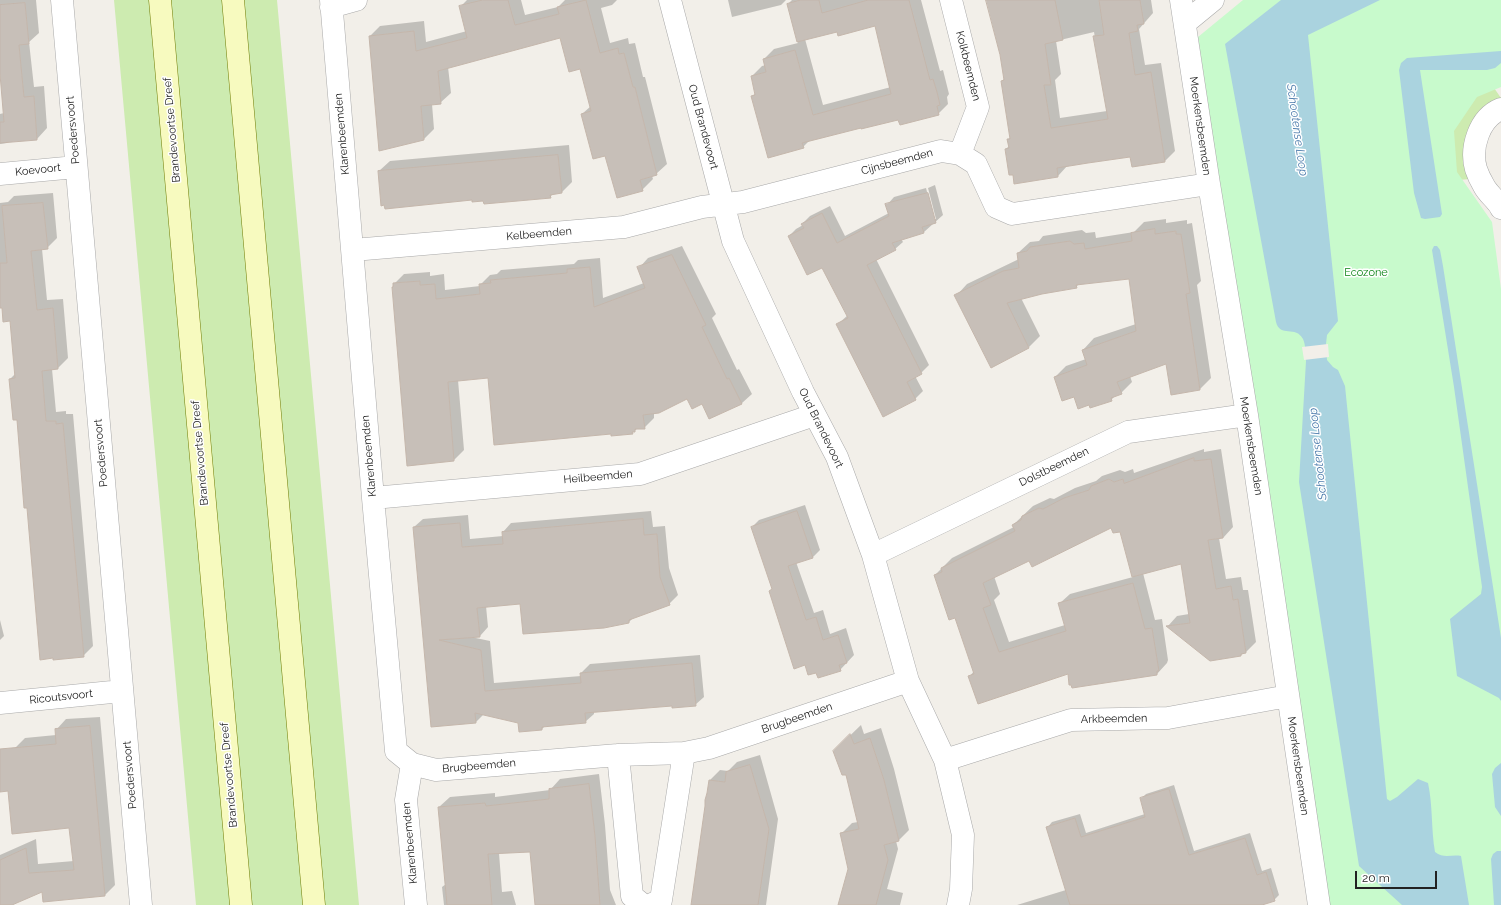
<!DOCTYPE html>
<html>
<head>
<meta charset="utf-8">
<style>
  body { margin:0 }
  #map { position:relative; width:1501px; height:905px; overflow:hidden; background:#f2efe9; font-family:Raleway,sans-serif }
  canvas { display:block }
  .scale { position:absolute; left:1355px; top:871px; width:82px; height:18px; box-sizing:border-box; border:2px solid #222; border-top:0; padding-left:5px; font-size:12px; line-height:14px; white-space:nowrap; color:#222; -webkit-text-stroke:3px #fff; paint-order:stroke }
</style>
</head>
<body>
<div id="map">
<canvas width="1501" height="905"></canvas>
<div class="scale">20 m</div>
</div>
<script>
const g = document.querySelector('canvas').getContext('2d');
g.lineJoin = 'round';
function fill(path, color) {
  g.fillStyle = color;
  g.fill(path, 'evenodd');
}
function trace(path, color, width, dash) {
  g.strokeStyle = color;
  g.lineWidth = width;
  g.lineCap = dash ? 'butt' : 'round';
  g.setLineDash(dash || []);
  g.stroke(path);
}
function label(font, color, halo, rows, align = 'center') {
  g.font = font + ' Raleway,sans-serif';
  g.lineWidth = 3;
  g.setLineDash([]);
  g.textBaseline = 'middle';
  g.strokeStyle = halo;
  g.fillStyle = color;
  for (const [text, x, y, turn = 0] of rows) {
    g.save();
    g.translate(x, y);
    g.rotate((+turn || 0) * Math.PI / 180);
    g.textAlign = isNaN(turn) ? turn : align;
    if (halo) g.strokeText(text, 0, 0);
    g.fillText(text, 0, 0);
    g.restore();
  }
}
const grass = new Path2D(`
  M114 0H152L234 905H196Z
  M166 0H225L307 905H247Z
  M239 0H277L359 905H320Z
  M1492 85 1501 98 1488 106 1470 179 1448 181 1435 93Z`);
const park = new Path2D(`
  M1243 0H1501V87L1477 97 1454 131 1457 172 1492 222 1501 289V905H1327L1198 37Z`);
const water = new Path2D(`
  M1281 0H1380L1308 35 1338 321 1327 335 1326 344 1327 360 1333 367 1338 370 1345 386 1387 799 1390 801 1397 797 1418 779 1428 783C1433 806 1431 829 1435 852 1444 859 1452 854 1461 856L1469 905H1402L1359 866 1299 482 1306 361C1305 354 1306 345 1303 339 1296 325 1280 338 1276 322L1225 44Z
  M1501 51V63L1495 68 1487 70H1420L1442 214 1440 217 1425 219 1421 218 1414 193 1399 70 1401 63 1407 58Z
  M1434 246H1437L1440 250 1443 266 1501 638V701L1499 698 1457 676 1450 619 1481 594 1482 587 1454 387 1432 250Z
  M1501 763V816L1495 807 1492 774 1495 768Z
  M1497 851H1501V905H1494L1491 859 1493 854Z`);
const pier = new Path2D(`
  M1328 344 1329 357 1304 360 1302 347Z`);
const shadow = new Path2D(`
  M0 0H36L39 33 29 42 34 87 44 86 47 128 37 139 9 141 7 143 0 144V114L4 113 0 69Z
  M467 0H521L525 15 558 7 565 0H617L612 5 601 8 610 43 628 38 629 44 635 43 643 77H645L667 164 656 174 652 176 653 179 642 190 606 155 582 114 591 106 580 68 561 37 448 67 451 93 440 103 432 104 434 129 424 139 370 36 380 26 424 21 426 42 467 31 460 7Z
  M728 0H786L781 5 732 17Z
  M792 0H921L940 71 943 70 949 94 947 97 948 104 938 114 899 118 862 127 811 139 803 147 752 96 756 93 752 76 762 66 766 65 764 59 774 49 798 43 788 4ZM875 25 891 87 823 105 805 39 837 31Z
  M987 0H1151L1153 13 1139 29 1145 65 1161 63 1175 151 1165 161 1131 156 1068 165 1058 176 1015 183 1006 149 1009 146 1008 139 1011 137 1002 81 1005 78 1001 55ZM1094 32 1107 111 1060 118 1055 80 1061 74 1056 41Z
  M569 145 572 182 561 193H554L550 197 473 199 379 171 390 161Z
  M935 185 943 215 924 232 901 239 903 242 895 249 876 259 929 365 921 373 915 376 923 391 915 399 838 324 848 315 823 267 789 236 796 229 803 225 802 224 810 216 830 206 845 236 889 213 887 205 894 197 926 188 934 219H936L928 188Z
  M53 193 57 238 47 248 42 249 47 300 63 299 68 358 58 368 52 369 56 412 66 411V414H73L93 646 83 656 28 507 17 419 10 379 16 373 11 320 3 291 0 263V203L8 202 14 196Z
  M1166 219V223L1187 220V224L1192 223 1201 281 1197 285 1211 378 1200 389 1167 363 1130 376 1132 382 1121 393 1116 395 1111 400 1090 404 1075 395 1055 377 1066 366 1086 359 1083 350 1094 338 1136 324 1130 278 1080 283 1076 287 1021 298 1040 336 1029 347 956 296 967 284 1019 259 1018 253 1030 242 1039 241 1043 236 1082 230 1086 233 1095 232 1096 238 1134 232 1144 222Z
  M682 246 716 314 712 318 737 370 739 369 752 394 742 403 710 418 702 403 688 397 654 412V418L644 428H638L632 433 489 377 458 380 464 450 454 460 394 286V284L404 274 430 272V276L444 274 445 290 480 286V285L490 275 497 274 501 270 574 264 578 260 600 258 603 298 644 283 639 268 648 258Z
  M1204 449V452L1221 449 1233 527 1223 538H1219L1226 579 1241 577 1243 590H1248L1256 642 1246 652 1241 655 1168 626 1177 616 1189 614 1182 563 1143 573 1155 620 1162 619 1168 660 1167 663 1157 674 1069 672 970 676 974 671 955 616 935 575 952 558 1014 527 1013 525 1033 506 1050 498 1054 499 1075 488 1096 481 1102 476 1120 470 1125 472 1133 469 1134 473ZM1111 526 1121 531 1133 577 1070 594 1059 604 1065 625 1009 642 994 600 1000 594 994 576 1030 559Z
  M805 505 820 550 813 557 796 562 814 613 823 610 830 634 846 628 854 655 840 670 817 672 806 664 770 591 773 588 752 527 759 520Z
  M651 511 653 527 665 526 669 568 678 595 669 604 635 616 629 622 521 603 486 606 488 627 480 636 471 637 490 641 494 683 581 676V673L590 664 700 655 704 697 695 705H672L594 712V714L585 722 545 726 542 729 519 722 484 714 476 722 432 726 414 527 423 519 468 515 470 539 503 536V532L511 523Z
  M0 620 4 636 0 640Z
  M100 717 115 885 105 895 44 901 43 891 10 905H0V855L36 839 38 864 74 861 70 827 15 748 25 738 56 735V730L66 719Z
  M861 725 864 734 881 728 894 769 909 830 899 840 896 841 898 849 887 889 903 893 900 905H839L849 869 841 834 852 823 858 822 846 774 834 751Z
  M760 755 778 819 766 905H692L710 780 720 770 728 771 737 762Z
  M599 774 605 825 610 890 616 905H571L531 851 499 853 502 892 512 891 516 905H444L442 887 446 884 439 807 450 797 495 793V797L550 790 560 779Z
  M1174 785 1194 851 1250 833 1262 871 1271 868 1279 895 1274 900 1259 905H1017L1066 890 1047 828 1052 822 1080 814 1086 833 1145 814 1141 799 1146 794Z`);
const building = new Path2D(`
  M483 0H508L515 25 559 14 557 7 586 0 600 53 618 48 619 54 624 53 633 87H635L657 175 640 180 643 191 617 198 605 156 593 159 581 114 591 111 580 69 569 72 560 38 438 71 441 104 421 106 424 140 379 151 369 36 414 31 416 51 467 38 459 6Z
  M801 0H819L822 13 868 0H909L930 80 933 79 937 92 940 105 937 106 939 115 900 125 898 120 861 129V128L802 143 804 148 768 158 751 96 755 95 751 76 766 72 763 59 795 50 813 115 891 94 875 26 838 36 837 32 797 42 787 4Z
  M986 0H1055L1063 40 1045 44 1051 85H1044L1051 128 1108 119 1093 36 1104 35 1099 0H1140L1144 24 1137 25 1138 31 1129 33 1135 75 1151 72 1165 162 1132 167 1130 157 1088 163 1057 168 1058 177 1014 184 1013 175H1009L1005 149 1009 148 1007 139H1010L1001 81 1004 80 1000 55Z
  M25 3 29 44 19 45 24 97 34 96 37 140 0 143V122H4L0 74V5Z
  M558 155 562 193 550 195 551 198 484 204 483 201 472 202V200L385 209 384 205 381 206 378 171Z
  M928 193 936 223 922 227 924 233 892 243 896 250 867 265 922 374 907 382 916 400 883 417 836 324 848 318 822 268 807 275 788 236 804 228 801 224 822 213 837 243 889 216 885 204Z
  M43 203 48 249 31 251 37 310 53 308 58 369 42 371 46 421H56V424L63 423 84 657 53 660V658L40 660 27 508H24L17 420H13L9 379 15 378 10 321 3 322 2 308H0V263H7L2 206Z
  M1155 229V234L1176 231V234H1181L1190 293 1186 294 1200 390 1171 395 1166 364 1117 382 1122 394 1111 398 1112 401 1090 408 1089 405 1078 409 1074 397 1062 401 1054 377 1087 365 1082 350 1136 331 1129 279 1076 285 1077 288 1042 294 1007 303 1029 348 991 368 954 295 1003 271 1019 268 1017 253 1027 251 1030 247 1070 241 1074 244 1084 243 1085 249 1132 241 1131 233Z
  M672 255 706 325 702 327 727 379 729 378 742 404 709 419 702 404 692 409 687 399 659 413 643 415 645 429H635V432H632L633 434 611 436V434L494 445 488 378 448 382 454 461 407 466 392 287H393V283L420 281V285L435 284 436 299 480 294 479 284 491 283 490 280 567 273V269L590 267 594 307 645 288 637 267Z
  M1194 458V461L1211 459 1223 538 1208 540 1216 589 1231 586 1233 600 1238 599 1246 653 1241 654V656L1210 661 1166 626 1190 623 1181 564 1132 577 1120 532 1113 533 1111 528 1032 567 1029 561 983 583 991 605 983 608 999 652 1066 631 1058 603 1133 583 1145 629 1152 628 1159 671H1157V675L1072 688 1071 685H1069L1068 674 978 704 968 676 974 674 955 618 949 620 934 575 942 572 941 568 1015 531 1012 525 1021 520 1022 516 1039 508 1043 509 1064 498 1089 490 1091 486 1109 479 1114 482 1123 479 1124 483Z
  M797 511 813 558 788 566 806 620 816 617 823 640 838 635 847 663 839 665 841 671 818 678 816 673 808 675 805 665 794 669 769 591 772 589 751 527Z
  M643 519 644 535 657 534 660 577 670 605 629 620V623L604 628 523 634 520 604 477 608 480 637 439 640 481 650 485 691 581 683 580 673 692 663 696 706 672 708V706L585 713 586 723 542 727V730L519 732 518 723 475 713 476 723 431 727 413 527 460 523 462 547 503 544 502 532Z
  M90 726 105 896 43 902 42 892 12 905H0V860L26 848 29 873 74 870 69 828 12 834 8 791 0 792V749L56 744 55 729Z
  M850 734 854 744 870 738 884 780 899 841 884 845 888 860 876 905H838L848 869 840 833 859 829 846 775H842L833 751Z
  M750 765 769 829 758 905H691L705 806V800L707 793 709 780 725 782 726 772Z
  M589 784 595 836 600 905H535L530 852 488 854 492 905H447L438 807 485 803 486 806 549 799V789Z
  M1169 789 1189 855 1245 838 1257 875 1266 872 1275 901 1262 905H1070L1046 827 1075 818 1081 837 1145 817 1140 798Z`);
const street = new Path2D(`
  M62 0 141 905
  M331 0 373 498 396 751 412 764 406 800 416 905
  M670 0 733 241 803 392 837 457 873 555 908 681 945 760 963 835 961 889 958 905
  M951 0 978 107 960 154
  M1181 0 1209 184 1247 415 1319 905
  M331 7 356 0
  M1185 23 1213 0
  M1501 109C1479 118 1470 148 1476 169 1478 175 1481 181 1484 186 1488 194 1497 200 1501 208
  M0 174 76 167
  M353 250 624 227 702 207 743 202 941 151 960 154 976 164 996 207 1012 214 1209 184
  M373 498 640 474 814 415
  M873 555 1128 432 1247 415
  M0 703 122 691
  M618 755 632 896 643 905
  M945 760 1071 720 1168 718 1288 696
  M412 764 436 770 618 755 684 753 709 748 908 681
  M650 905 661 900 684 753`);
const secondary = new Path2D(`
  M160 0 241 905
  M233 0 314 905`);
const streetNames = [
  ["Kolkbeemden",968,66,76],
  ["Moerkensbeemden",1200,126,82],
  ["Oud Brandevoort",703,127,75],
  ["Poedersvoort",73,130,-95],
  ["Brandevoortse Dreef",172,130,-95],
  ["Klarenbeemden",342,134,-95],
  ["Cijnsbeemden",897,162,-15],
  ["Koevoort",38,170,-6],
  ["Kelbeemden",539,234,-5],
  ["Oud Brandevoort",821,428,64],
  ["Moerkensbeemden",1251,446,81],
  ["Poedersvoort",101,453,-95],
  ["Brandevoortse Dreef",200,453,-95],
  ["Klarenbeemden",369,456,-95],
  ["Dolstbeemden",1054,467,-26],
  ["Heilbeemden",598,477,-5],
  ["Ricoutsvoort",61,697,-6],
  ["Brugbeemden",797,718,-19],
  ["Arkbeemden",1114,719,-1],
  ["Brugbeemden",479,766,-5],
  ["Moerkensbeemden",1298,766,82],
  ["Poedersvoort",130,775,-95],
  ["Brandevoortse Dreef",229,775,-95],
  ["Klarenbeemden",410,843,-95]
];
const parkNames = [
  ["Ecozone",1366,273]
];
const waterNames = [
  ["Schootense Loop",1297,130,82],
  ["Schootense Loop",1318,454,-96]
];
fill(grass, '#cdebb0');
fill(park, '#c8facc');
fill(water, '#aad3df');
fill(pier, '#f2efe9');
fill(shadow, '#0003');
fill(building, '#c7bfb8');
trace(building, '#c4b6ab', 1);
trace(street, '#a9a9a9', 23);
trace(secondary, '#707d05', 23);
trace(street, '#fff', 22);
trace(secondary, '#f7fabf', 22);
label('11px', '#222', '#fff', streetNames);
label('11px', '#0c8416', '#fff', parkNames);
label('italic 12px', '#4a7aab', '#fff', waterNames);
</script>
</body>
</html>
